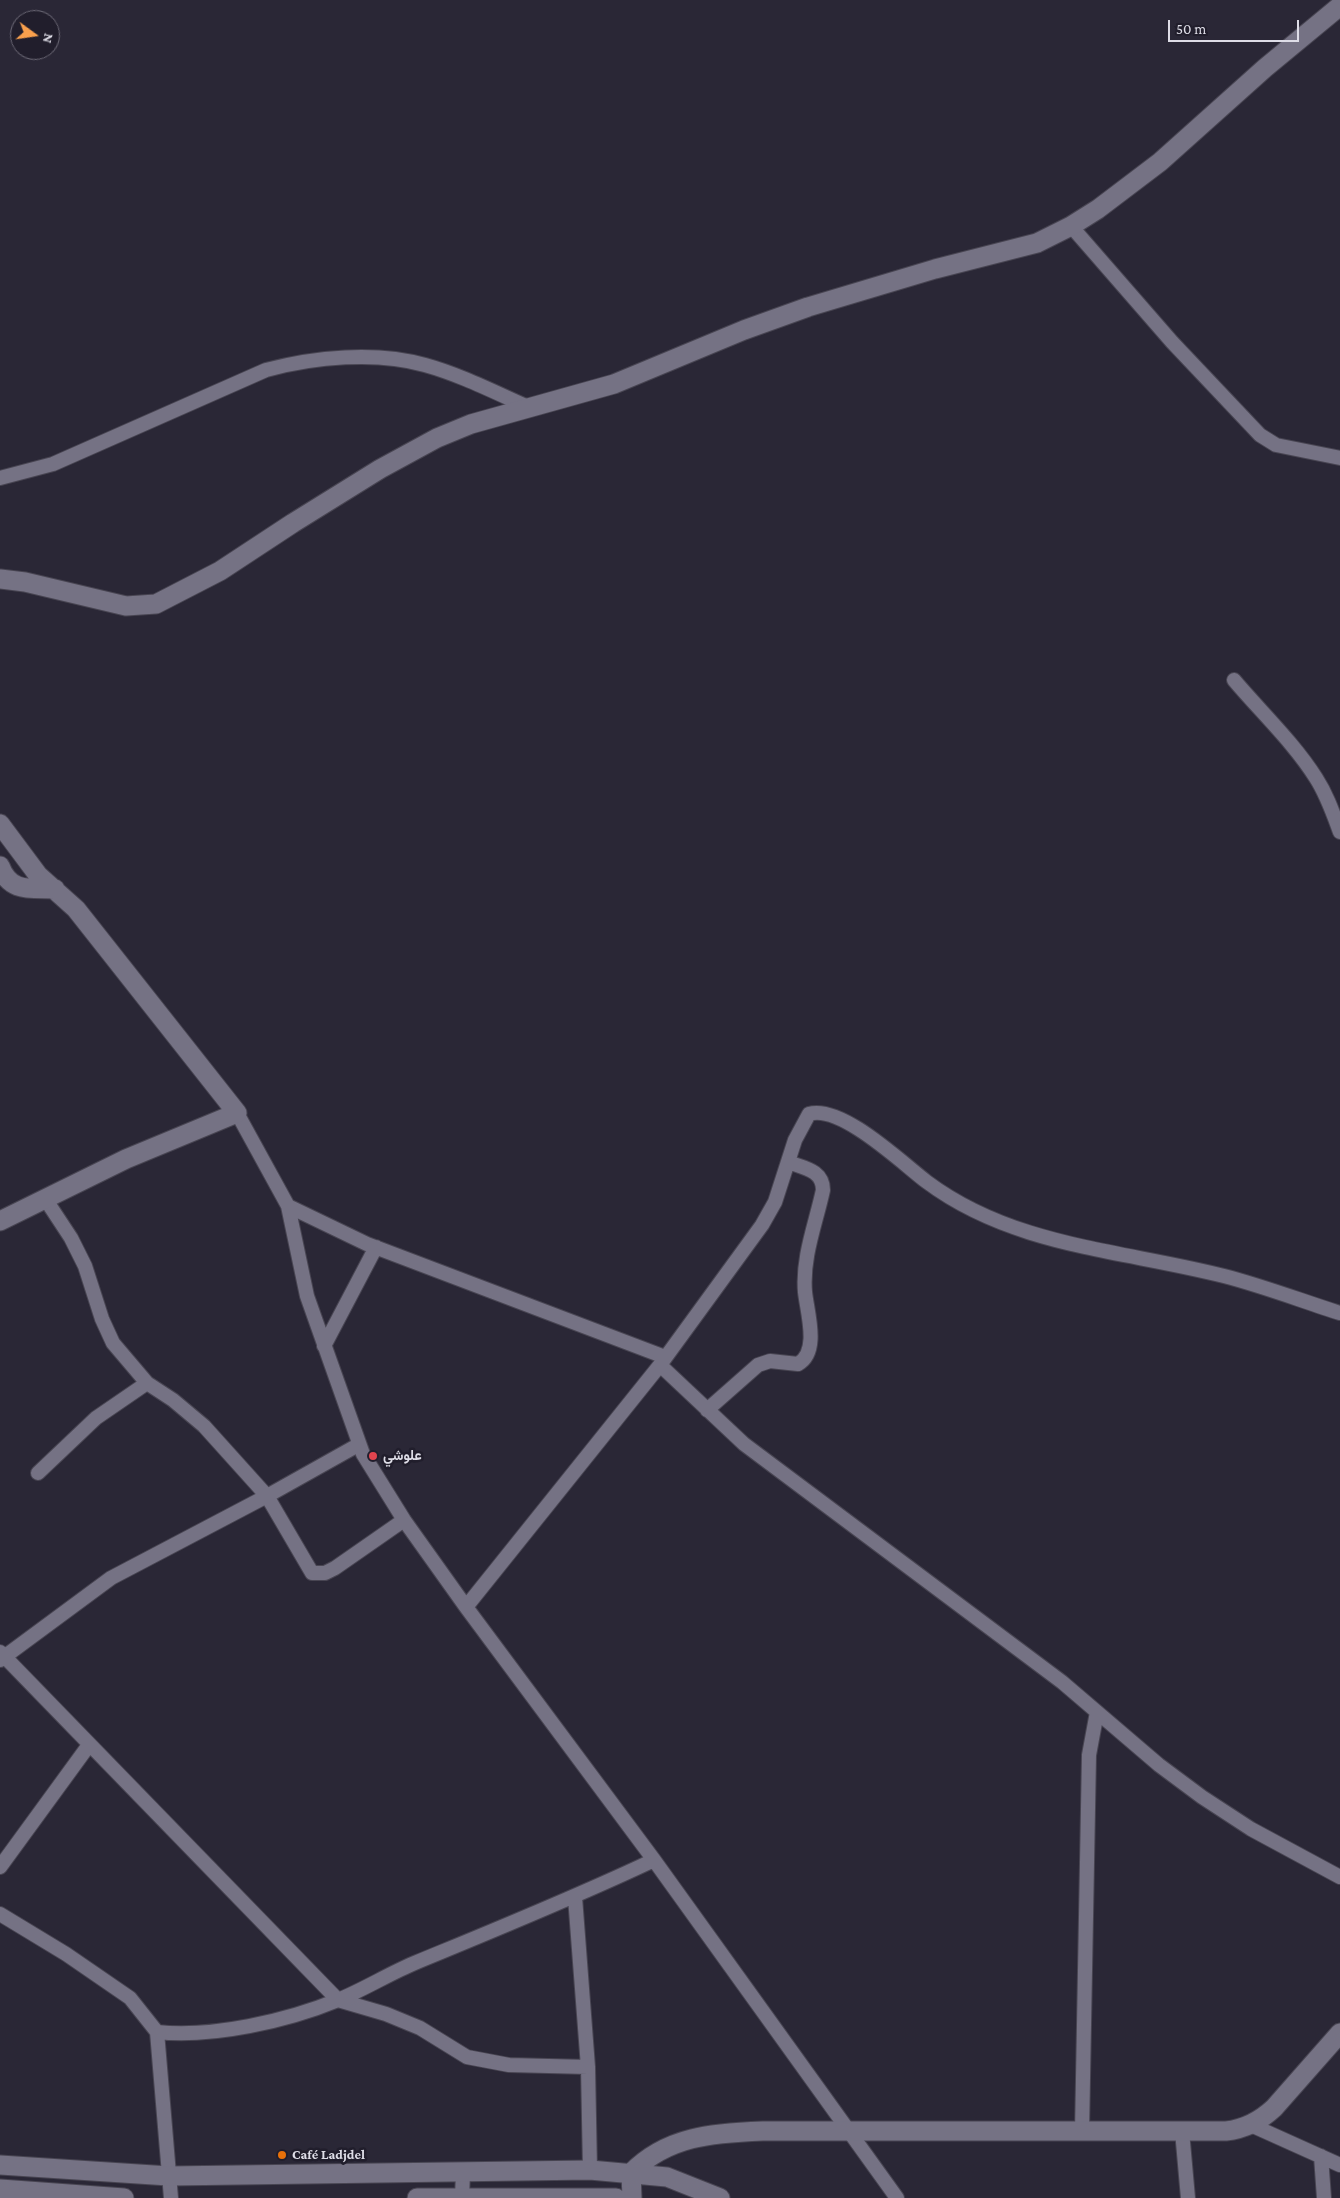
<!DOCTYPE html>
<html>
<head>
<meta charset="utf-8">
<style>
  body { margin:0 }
  #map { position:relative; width:1340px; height:2198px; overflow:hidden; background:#2a2736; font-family:"Crimson Pro",serif }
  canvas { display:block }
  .north { position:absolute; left:10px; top:10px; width:50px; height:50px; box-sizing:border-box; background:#211e2c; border:1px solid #6d6a77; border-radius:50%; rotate:104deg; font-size:14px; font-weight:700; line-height:20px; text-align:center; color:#dedde7 }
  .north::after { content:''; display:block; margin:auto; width:18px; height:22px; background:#f9a04d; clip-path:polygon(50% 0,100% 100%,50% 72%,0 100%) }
  .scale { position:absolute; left:1168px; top:20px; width:131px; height:22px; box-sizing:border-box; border:2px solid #dedde7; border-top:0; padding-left:6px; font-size:15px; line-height:18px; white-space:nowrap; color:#dedde7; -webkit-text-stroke:4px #211e2c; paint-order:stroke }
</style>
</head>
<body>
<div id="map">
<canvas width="1340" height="2198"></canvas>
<div class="north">N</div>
<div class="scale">50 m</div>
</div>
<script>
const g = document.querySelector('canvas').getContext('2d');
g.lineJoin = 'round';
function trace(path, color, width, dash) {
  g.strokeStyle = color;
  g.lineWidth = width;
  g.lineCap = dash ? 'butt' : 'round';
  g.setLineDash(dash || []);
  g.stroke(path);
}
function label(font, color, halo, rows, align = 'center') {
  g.font = font + ' "Crimson Pro",Vazirmatn,serif';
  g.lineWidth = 5;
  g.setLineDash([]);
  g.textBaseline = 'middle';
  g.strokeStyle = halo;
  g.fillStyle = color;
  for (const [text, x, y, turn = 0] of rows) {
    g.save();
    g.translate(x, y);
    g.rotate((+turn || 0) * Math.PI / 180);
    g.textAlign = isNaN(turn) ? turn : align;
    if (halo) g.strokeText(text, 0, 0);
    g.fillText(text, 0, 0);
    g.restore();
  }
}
const street = new Path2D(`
  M1071 226 1172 342 1260 435 1276 445 1340 458
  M0 478 53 464 266 370C314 357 376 351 425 365 461 375 494 392 528 407
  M1234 680C1261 712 1294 743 1316 778 1327 795 1333 813 1340 832
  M237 1113 288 1206 307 1296 363 1454 404 1520 466 1607 654 1860 897 2198
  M46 1200 71 1238 85 1266 102 1319 113 1343 147 1383 173 1400 204 1426 267 1496 312 1573H325L335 1568 404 1520
  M288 1206 367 1244 665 1357
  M324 1346 376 1247
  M660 1365 744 1444 1062 1682 1159 1765 1202 1797 1251 1829 1340 1877
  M707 1410 758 1365 770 1361 798 1364C820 1352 807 1312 805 1292 802 1257 816 1223 823 1190 823 1170 804 1168 788 1162
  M38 1473 96 1418 147 1383
  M466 1607 660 1365 762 1225 775 1202 795 1140 809 1114C841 1104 902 1163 927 1182 1014 1247 1123 1250 1224 1276 1263 1286 1302 1301 1340 1313
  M0 1652 338 2000 386 2014 420 2028 467 2057 509 2065 588 2067
  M0 1660 111 1578 267 1496 358 1445
  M0 1867 89 1745
  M575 1897 588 2067 590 2170
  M0 1914 66 1954 130 1998 157 2032 171 2198
  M157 2032C212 2038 287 2021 338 2000 365 1989 390 1973 417 1962 497 1929 576 1897 654 1860
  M1251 2125 1340 2165
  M1182 2131 1188 2198
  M1082 2132 1089 1755 1097 1712
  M1321 2156 1324 2198
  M462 2198 463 2172`);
const secondary = new Path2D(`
  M0 579 25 582 126 606 156 604 220 571 293 523 380 469 437 438 471 424 614 384 744 330 808 307 935 269 1037 243 1071 226 1098 209 1160 162 1265 68 1340 6
  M0 824 38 875 76 909 237 1113 126 1159 0 1221
  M0 866C10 893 30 888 55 889
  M0 2165 169 2176 590 2170 667 2177 720 2198
  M0 2189 124 2198
  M417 2198H616
  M632 2198 631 2173C667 2136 713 2133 763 2131H1226C1245 2129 1260 2121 1274 2108L1340 2033`);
const markers = [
  [373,1456,5,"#e0444e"],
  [282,2155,5,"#e8710a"]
];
const poiNames = [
  ["علوشي",383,1456],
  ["Café Ladjdel",292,2155]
];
trace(street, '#484552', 16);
trace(secondary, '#484552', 21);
trace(street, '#757284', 14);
trace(secondary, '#757284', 19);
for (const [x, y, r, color] of markers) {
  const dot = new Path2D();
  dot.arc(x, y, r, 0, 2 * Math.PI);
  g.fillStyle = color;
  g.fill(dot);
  trace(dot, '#211e2c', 2);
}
label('bold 14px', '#dedde7', '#211e2c', poiNames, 'left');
</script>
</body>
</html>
